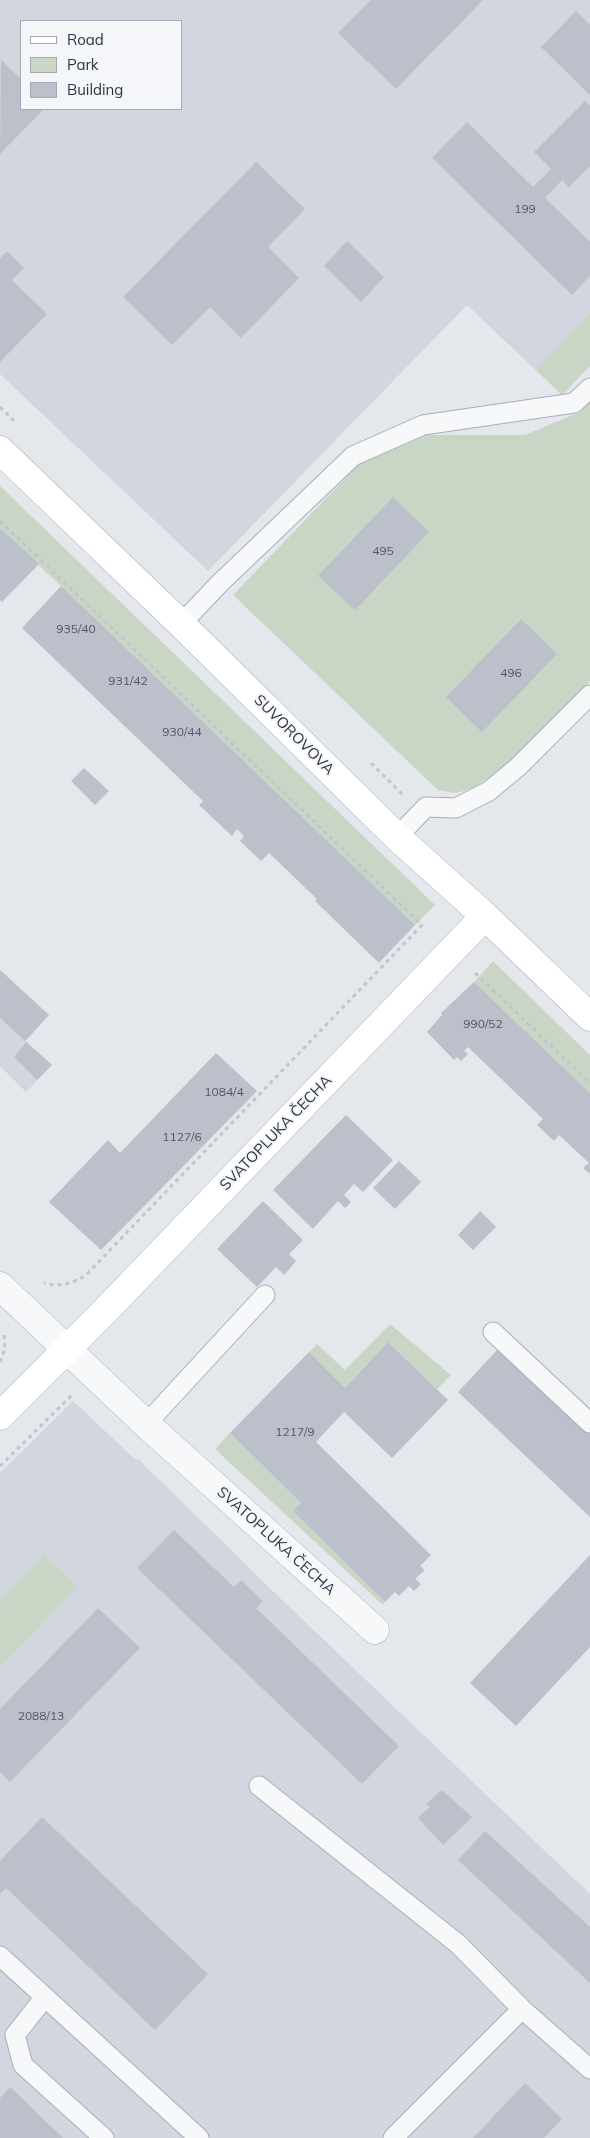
<!DOCTYPE html>
<html>
<head>
<meta charset="utf-8">
<style>
  body { margin:0 }
  #map { position:relative; width:590px; height:2138px; overflow:hidden; background:#e4e7ec; font-family:Mulish,sans-serif }
  canvas { display:block }
  .legend { position:absolute; left:20px; top:20px; width:162px; height:90px; box-sizing:border-box; background:#f4f6f9; border:1px solid #a4a8b1; margin:0; padding:6px 9px; list-style:none; font-size:15px; color:#2b3445 }
  .legend li { display:flex; align-items:center; gap:10px; height:25px }
  .legend b { width:25px; border:1px solid #a4a8b1 }
</style>
</head>
<body>
<div id="map">
<canvas width="590" height="2138"></canvas>
<ul class="legend">
<li><b style="height:6px;background:#fff"></b>Road</li>
<li><b style="height:14px;background:#c9d6c5"></b>Park</li>
<li><b style="height:14px;background:#bbc0ca"></b>Building</li>
</ul>
</div>
<script>
const g = document.querySelector('canvas').getContext('2d');
g.lineJoin = 'round';
function fill(path, color) {
  g.fillStyle = color;
  g.fill(path, 'evenodd');
}
function trace(path, color, width, dash) {
  g.strokeStyle = color;
  g.lineWidth = width;
  g.lineCap = dash ? 'butt' : 'round';
  g.setLineDash(dash || []);
  g.stroke(path);
}
function label(font, color, halo, rows, align = 'center') {
  g.font = font + ' Mulish,sans-serif';
  g.lineWidth = 4;
  g.setLineDash([]);
  g.textBaseline = 'middle';
  g.strokeStyle = halo;
  g.fillStyle = color;
  for (const [text, x, y, turn = 0] of rows) {
    g.save();
    g.translate(x, y);
    g.rotate((+turn || 0) * Math.PI / 180);
    g.textAlign = isNaN(turn) ? turn : align;
    if (halo) g.strokeText(text, 0, 0);
    g.fillText(text, 0, 0);
    g.restore();
  }
}
const built = new Path2D(`
  M0 0H590V366L562 395 467 305 208 571 0 374ZM21 21H181V109H21Z
  M0 970 49 1015 26 1041 52 1065 26 1092 0 1066Z
  M73 1401 136 1460 138 1459 278 1596 590 1894V2138H0V1473Z`);
const green = new Path2D(`
  M590 313V366L562 395 536 370Z
  M590 402V681C563 708 496 786 460 792 452 794 446 791 438 790L233 595 359 464 426 435H525L580 412Z
  M0 486 435 905 415 925 0 528Z
  M493 961 590 1055V1093L474 982Z
  M390 1324 451 1375 437 1389 388 1342 345 1388 309 1352 317 1344 345 1370Z
  M230 1433 301 1503 294 1511 385 1602 383 1605 215 1449Z
  M44 1555 77 1587 0 1667V1601Z`);
const building = new Path2D(`
  M371 0H483L396 89 338 33Z
  M576 11 590 25V95L541 47Z
  M1 60 21 79V109H44L0 154Z
  M585 101 590 106V166L569 187 562 180 545 198 590 242V276L572 295 432 158 467 122 533 187 551 169 534 152Z
  M256 162 305 209 268 247 299 278 241 338 210 307 172 345 123 297Z
  M347 241 384 277 361 302 324 266Z
  M7 251 24 268 12 280 47 314 0 362V258Z
  M393 497 429 532 355 610 318 576Z
  M0 528 39 564 2 602 0 600Z
  M61 586 415 925 379 963 315 901 317 899 269 853 261 861 240 841 244 836 237 829 232 836 199 805 203 801 22 628Z
  M521 619 557 654 482 732 446 697Z
  M84 768 109 791 95 805 71 781Z
  M0 970 49 1015 25 1041 0 1018Z
  M474 982 590 1093V1174L583 1168 589 1163 559 1135 554 1141 537 1125 543 1119 468 1047 464 1051 468 1054 461 1061 457 1057 454 1060 427 1032 442 1015 441 1013Z
  M26 1042 52 1065 37 1080 14 1057Z
  M216 1053 257 1091 101 1250 49 1202 108 1140 120 1153Z
  M346 1115 393 1160 363 1192 354 1184 344 1195 351 1202 345 1208 338 1201 313 1229 273 1190Z
  M399 1161 421 1182 395 1209 373 1188Z
  M263 1201 303 1240 289 1254 296 1261 284 1275 276 1267 257 1287 217 1249Z
  M480 1211 496 1227 473 1250 458 1235Z
  M388 1342 448 1400 392 1458 344 1412 316 1442 431 1555 420 1566 425 1570 415 1579 421 1584 414 1591 409 1586 399 1596 395 1592 385 1602 293 1511 301 1503 230 1433 309 1352 345 1388Z
  M500 1347 590 1432V1517L458 1392Z
  M174 1530 234 1587 241 1580 263 1601 256 1608 399 1746 362 1784 137 1568Z
  M590 1555V1647L516 1726 470 1683Z
  M98 1608 140 1648 10 1782 0 1772V1709Z
  M442 1790 472 1817 443 1845 418 1818 430 1807 426 1804Z
  M42 1817 208 1974 155 2030 6 1888 0 1894V1861Z
  M485 1831 590 1927V1983L458 1860Z
  M525 2083 562 2119 544 2138H473Z
  M10 2087 63 2138H0V2098Z`);
const path = new Path2D(`
  M0 407 14 421
  M0 521 422 925 86 1275C72 1284 60 1287 44 1283
  M371 763 402 794
  M475 973 590 1083
  M0 1362 5 1349 4 1334
  M0 1466 72 1395`);
const lane = new Path2D(`
  M181 624 220 583 353 456 423 425 574 403 590 388
  M397 837 426 807 456 808 489 791 518 767 590 695
  M493 1332 590 1423
  M146 1424 265 1295
  M259 1786 458 1944 522 2009 590 2069
  M0 1956 199 2138
  M45 1997 15 2035 23 2065 104 2138
  M393 2138 522 2009`);
const street = new Path2D(`
  M0 1286 146 1424 375 1630`);
const secondary = new Path2D(`
  M0 450 181 624 397 837 485 916 590 1017
  M0 1416 105 1311 485 916`);
const numberNames = [
  ["199",525,209],
  ["495",383,551],
  ["935/40",76,629],
  ["496",511,673],
  ["931/42",128,681],
  ["930/44",182,732],
  ["990/52",483,1024],
  ["1084/4",224,1092],
  ["1127/6",182,1137],
  ["1217/9",295,1432],
  ["2088/13",41,1716]
];
const streetNames = [
  ["SUVOROVOVA",294,735,45],
  ["SVATOPLUKA ČECHA",276,1133,-46],
  ["SVATOPLUKA ČECHA",276,1541,42]
];
fill(built, '#d2d6de');
fill(green, '#c9d6c5');
fill(building, '#bbc0ca');
trace(lane, '#a9aeb7', 21);
trace(street, '#a9aeb7', 29);
trace(secondary, '#a9aeb7', 29);
trace(path, '#c2c5cb', 3, [4, 4]);
trace(lane, '#f7f8fa', 19);
trace(street, '#f7f8fa', 28);
trace(secondary, '#fff', 28);
label('12px', '#4f5766', null, numberNames);
label('15px', '#2b3445', '#f4f6f9', streetNames);
</script>
</body>
</html>
